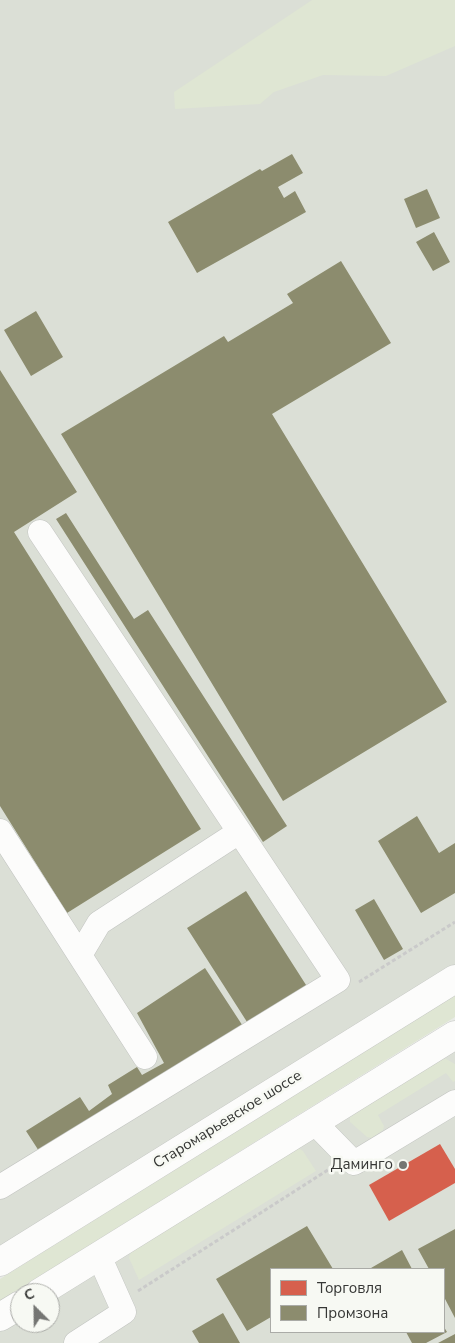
<!DOCTYPE html>
<html>
<head>
<meta charset="utf-8">
<style>
  body { margin:0 }
  #map { position:relative; width:455px; height:1343px; overflow:hidden; background:#e9ebe7; font-family:"Nunito Sans",sans-serif }
  canvas { display:block }
  .legend { position:absolute; left:270px; top:1268px; width:175px; height:65px; box-sizing:border-box; background:#f7f9f3; border:1px solid #aaaba7; margin:0; padding:6px 9px; list-style:none; font-size:15px; color:#363735 }
  .legend li { display:flex; align-items:center; gap:10px; height:25px }
  .legend b { width:25px; border:1px solid #aaaba7 }
  .north { position:absolute; left:10px; top:1283px; width:50px; height:50px; box-sizing:border-box; background:#f7f9f3; border:1px solid #aaaba7; border-radius:50%; rotate:337deg; font-size:14px; font-weight:700; line-height:20px; text-align:center; color:#363735 }
  .north::after { content:''; display:block; margin:auto; width:18px; height:22px; background:#757673; clip-path:polygon(50% 0,100% 100%,50% 72%,0 100%) }
</style>
</head>
<body>
<div id="map">
<canvas width="455" height="1343"></canvas>
<ul class="legend">
<li><b style="height:14px;background:#d6604d"></b>Торговля</li>
<li><b style="height:14px;background:#8c8c6e"></b>Промзона</li>
</ul>
<div class="north">С</div>
</div>
<script>
const g = document.querySelector('canvas').getContext('2d');
g.lineJoin = 'round';
function fill(path, color) {
  g.fillStyle = color;
  g.fill(path, 'evenodd');
}
function trace(path, color, width, dash) {
  g.strokeStyle = color;
  g.lineWidth = width;
  g.lineCap = dash ? 'butt' : 'round';
  g.setLineDash(dash || []);
  g.stroke(path);
}
function label(font, color, halo, rows, align = 'center') {
  g.font = font + ' "Nunito Sans",sans-serif';
  g.lineWidth = 5;
  g.setLineDash([]);
  g.textBaseline = 'middle';
  g.strokeStyle = halo;
  g.fillStyle = color;
  for (const [text, x, y, turn = 0] of rows) {
    g.save();
    g.translate(x, y);
    g.rotate((+turn || 0) * Math.PI / 180);
    g.textAlign = isNaN(turn) ? turn : align;
    if (halo) g.strokeText(text, 0, 0);
    g.fillText(text, 0, 0);
    g.restore();
  }
}
const built = new Path2D(`
  M0 0H455V966L0 1249Z
  M455 1044V1343H0V1327L20 1314V1323H50V1295ZM271 1269H444V1332H271Z`);
const green = new Path2D(`
  M312 0H455V46L386 76 323 75 274 92 260 104 175 109 174 92Z
  M455 995V1017L0 1301V1279Z
  M446 1059 455 1064V1081L453 1082 446 1073 378 1115 384 1126 383 1130 372 1138 367 1137 350 1122V1117L440 1060Z
  M295 1146 303 1151 316 1171 139 1280 129 1258 132 1247Z`);
const shops = new Path2D(`
  M440 1144 455 1169V1183L389 1221 369 1185Z`);
const industry = new Path2D(`
  M292 154 303 173 278 187 284 198 295 191 306 212 197 273 168 222 260 169 262 171Z
  M427 189 440 218 416 228 404 199Z
  M434 232 450 262 433 271 416 242Z
  M341 261 391 343 272 414 447 702 283 801 61 434 224 336 228 342 293 303 287 294Z
  M36 311 63 357 31 376 4 330Z
  M0 370 77 492 14 532 201 829 67 913 0 806Z
  M66 513 134 619 148 610 287 826 263 842 56 519Z
  M417 816 439 853 455 843V893L421 913 378 841Z
  M246 891 315 999 256 1036 187 928Z
  M374 899 403 949 384 960 355 910Z
  M205 968 250 1037 48 1165 26 1131 80 1097 89 1111 112 1094 108 1085 137 1067 142 1075 164 1063 137 1013Z
  M307 1226 333 1269H271V1317L247 1331 216 1279Z
  M455 1229V1318L444 1297V1269H429L418 1249Z
  M402 1250 412 1269H372L371 1268Z
  M223 1313 240 1343H199L192 1331Z
  M444 1327 447 1332 426 1343H412L406 1332H444Z
  M455 1334V1343H438Z`);
const path = new Path2D(`
  M359 982 455 922
  M138 1291 331 1168`);
const minor = new Path2D(`
  M0 831 145 1057
  M80 955 99 923 239 832
  M314 1122 354 1163 455 1102
  M0 1187 338 980 40 532
  M76 1343 124 1312 99 1256`);
const major = new Path2D(`
  M0 1262 455 979
  M39 1293 455 1035
  M0 1317 20 1305`);
const markers = [
  [403,1165,5,"#757673"]
];
const streetNames = [
  ["Старомарьевское шоссе",228,1120,-32]
];
const poiNames = [
  ["Даминго",393,1165]
];
fill(built, '#dbdfd6');
fill(green, '#dfe6d3');
fill(shops, '#d6604d');
fill(industry, '#8c8c6e');
trace(minor, '#c2c4c1', 25);
trace(major, '#c2c4c1', 29);
trace(path, '#cacaca', 3, [4, 2.5]);
trace(minor, '#fcfcfb', 24);
trace(major, '#fcfcfb', 28);
for (const [x, y, r, color] of markers) {
  const dot = new Path2D();
  dot.arc(x, y, r, 0, 2 * Math.PI);
  g.fillStyle = color;
  g.fill(dot);
  trace(dot, '#f7f9f3', 2);
}
label('15px', '#363735', '#f7f9f3', streetNames);
label('15px', '#363735', '#f7f9f3', poiNames, 'right');
</script>
</body>
</html>
